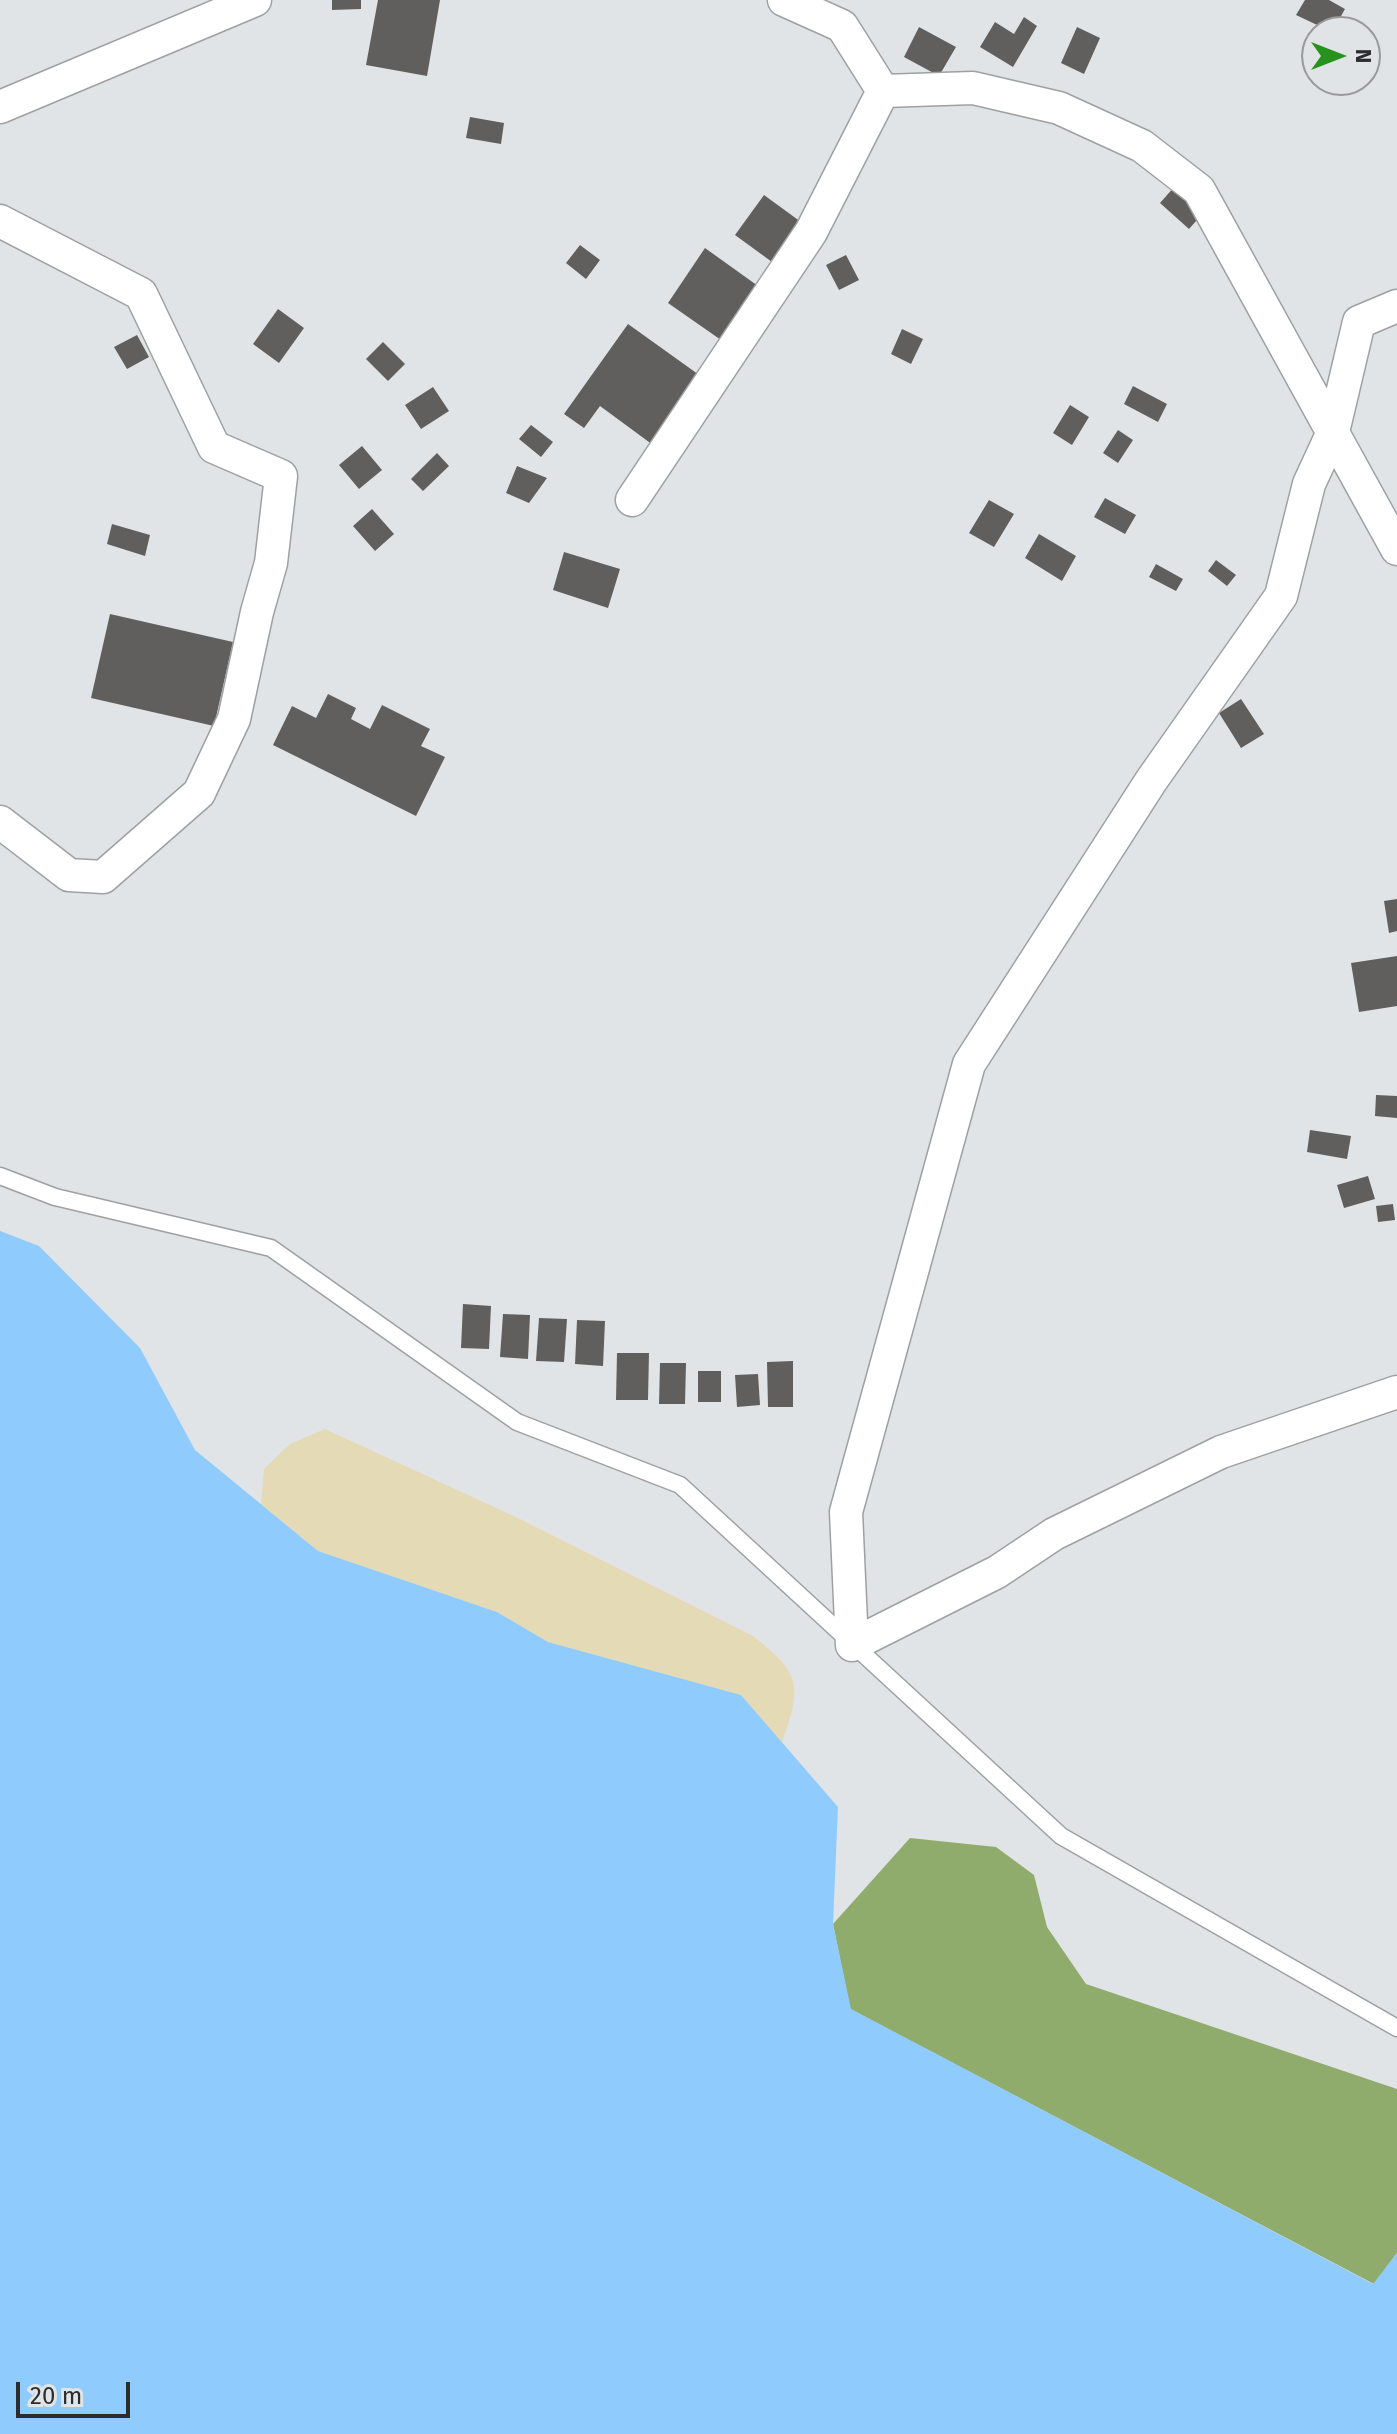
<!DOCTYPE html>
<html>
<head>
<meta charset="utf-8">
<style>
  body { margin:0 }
  #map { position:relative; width:1397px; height:2434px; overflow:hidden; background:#e1e4e6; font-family:"Fira Sans",sans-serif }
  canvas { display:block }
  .north { position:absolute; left:1301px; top:16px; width:80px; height:80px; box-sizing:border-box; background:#e1e4e6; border:2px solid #989a9c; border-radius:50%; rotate:90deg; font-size:22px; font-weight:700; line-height:32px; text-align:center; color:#2b2c2d }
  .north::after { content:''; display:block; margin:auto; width:28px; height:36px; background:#28931c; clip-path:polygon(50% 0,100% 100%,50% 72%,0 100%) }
  .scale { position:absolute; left:16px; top:2382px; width:114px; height:36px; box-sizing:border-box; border:4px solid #2b2c2d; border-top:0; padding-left:10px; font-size:24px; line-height:28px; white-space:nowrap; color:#2b2c2d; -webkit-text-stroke:6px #e1e4e6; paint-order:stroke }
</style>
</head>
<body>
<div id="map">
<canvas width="1397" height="2434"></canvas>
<div class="north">N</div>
<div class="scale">20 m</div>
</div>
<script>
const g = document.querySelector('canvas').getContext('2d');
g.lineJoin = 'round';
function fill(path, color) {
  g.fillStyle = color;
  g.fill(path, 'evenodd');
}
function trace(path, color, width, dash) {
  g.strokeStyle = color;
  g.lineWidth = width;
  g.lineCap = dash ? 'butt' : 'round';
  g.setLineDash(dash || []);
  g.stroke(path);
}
const forest = new Path2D(`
  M910 1838 996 1847 1034 1875 1047 1927 1086 1984 1397 2089V2253L1374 2284 850 2009 833 1924Z`);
const sand = new Path2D(`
  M325 1429 518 1518 753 1636C802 1674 802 1686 782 1743L741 1695 548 1642 497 1612 318 1551 261 1504 264 1469 290 1444Z`);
const water = new Path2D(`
  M0 1231 39 1246 140 1348 195 1450 318 1551 497 1612 548 1642 741 1695 838 1807 833 1924 851 2009 1373 2284 1397 2253V2434H0Z`);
const building = new Path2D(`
  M332 0H361V9L332 10Z
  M378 0H440L427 76 366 65Z
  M1305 0H1329L1345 9 1332 32 1296 15Z
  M1024 17 1037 26 1013 67 980 47 995 22 1014 34Z
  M919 27 956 47 939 76 904 57Z
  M1077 27 1100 38 1084 74 1061 63Z
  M470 117 504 123 501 144 466 138Z
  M1175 186 1204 212 1189 229 1160 203Z
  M764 195 801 222 772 262 735 235Z
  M580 245 600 260 586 279 566 263Z
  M705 248 758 286 721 340 668 303Z
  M846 255 859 280 839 290 826 265Z
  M278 309 304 328 279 363 253 344Z
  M628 324 702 377 653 445 600 406 584 428 564 414Z
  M902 329 923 339 911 364 891 354Z
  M137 335 149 357 127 369 114 347Z
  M383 342 405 364 388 381 366 359Z
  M1133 386 1167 404 1158 422 1124 404Z
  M433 387 449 411 421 429 405 405Z
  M1070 405 1089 417 1072 445 1053 433Z
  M531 425 553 442 541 457 519 439Z
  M1118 430 1133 440 1118 463 1103 453Z
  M362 446 382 470 359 489 339 465Z
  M437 453 449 466 423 491 411 479Z
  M517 466 547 478 529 503 506 493Z
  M1105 498 1136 515 1125 534 1094 517Z
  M989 500 1014 514 994 547 969 533Z
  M372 509 394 534 375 551 353 526Z
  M112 524 150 535 145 556 107 544Z
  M1039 534 1076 556 1062 581 1025 558Z
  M564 552 620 569 608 608 553 590Z
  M1216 560 1236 575 1227 586 1208 571Z
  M1156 564 1183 579 1176 591 1149 577Z
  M110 614 233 642 214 726 91 698Z
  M328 694 356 708 351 719 370 729 382 705 430 729 421 746 445 757 416 816 273 745 292 706 316 718Z
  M1241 699 1264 734 1241 748 1219 713Z
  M1397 899V931L1389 933 1384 901Z
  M1397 956V1006L1359 1012 1351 963Z
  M1376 1095 1397 1096V1118L1375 1116Z
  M1310 1130 1351 1136 1347 1159 1307 1152Z
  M1368 1176 1375 1199 1344 1208 1337 1185Z
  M1393 1204 1395 1220 1378 1222 1376 1206Z
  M463 1304 491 1306 489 1349 461 1348Z
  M503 1314 530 1315 528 1359 500 1357Z
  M539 1318 567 1319 564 1362 536 1361Z
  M577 1320 605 1321 603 1366 575 1364Z
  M617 1353H649L648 1400H616Z
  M793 1361V1407H768L767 1362Z
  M660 1363H686L685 1404H659Z
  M698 1371H721V1402H698Z
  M758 1374 760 1405 737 1407 735 1375Z`);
const service = new Path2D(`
  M0 1176 55 1197 271 1248 517 1422 680 1485 1061 1836 1397 2028`);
const minor = new Path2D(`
  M784 0 842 26 883 91 973 88 1059 108 1142 146 1199 190 1397 549
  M0 107 255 0
  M0 221 141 294 214 447 281 476 271 563 257 612 234 719 199 793 103 877 69 875 0 822
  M1397 306 1359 322 1333 432 1309 484 1281 596 1151 781 969 1064 846 1512 852 1645 997 1572 1054 1534 1221 1452 1397 1392
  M632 500 811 232 883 91`);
fill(forest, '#8fac6c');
fill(sand, '#e4dab5');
fill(water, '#8fccfd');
fill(building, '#615f5d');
trace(service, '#9ea1a2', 19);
trace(minor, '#9ea1a2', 35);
trace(service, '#fff', 16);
trace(minor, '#fff', 32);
</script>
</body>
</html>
